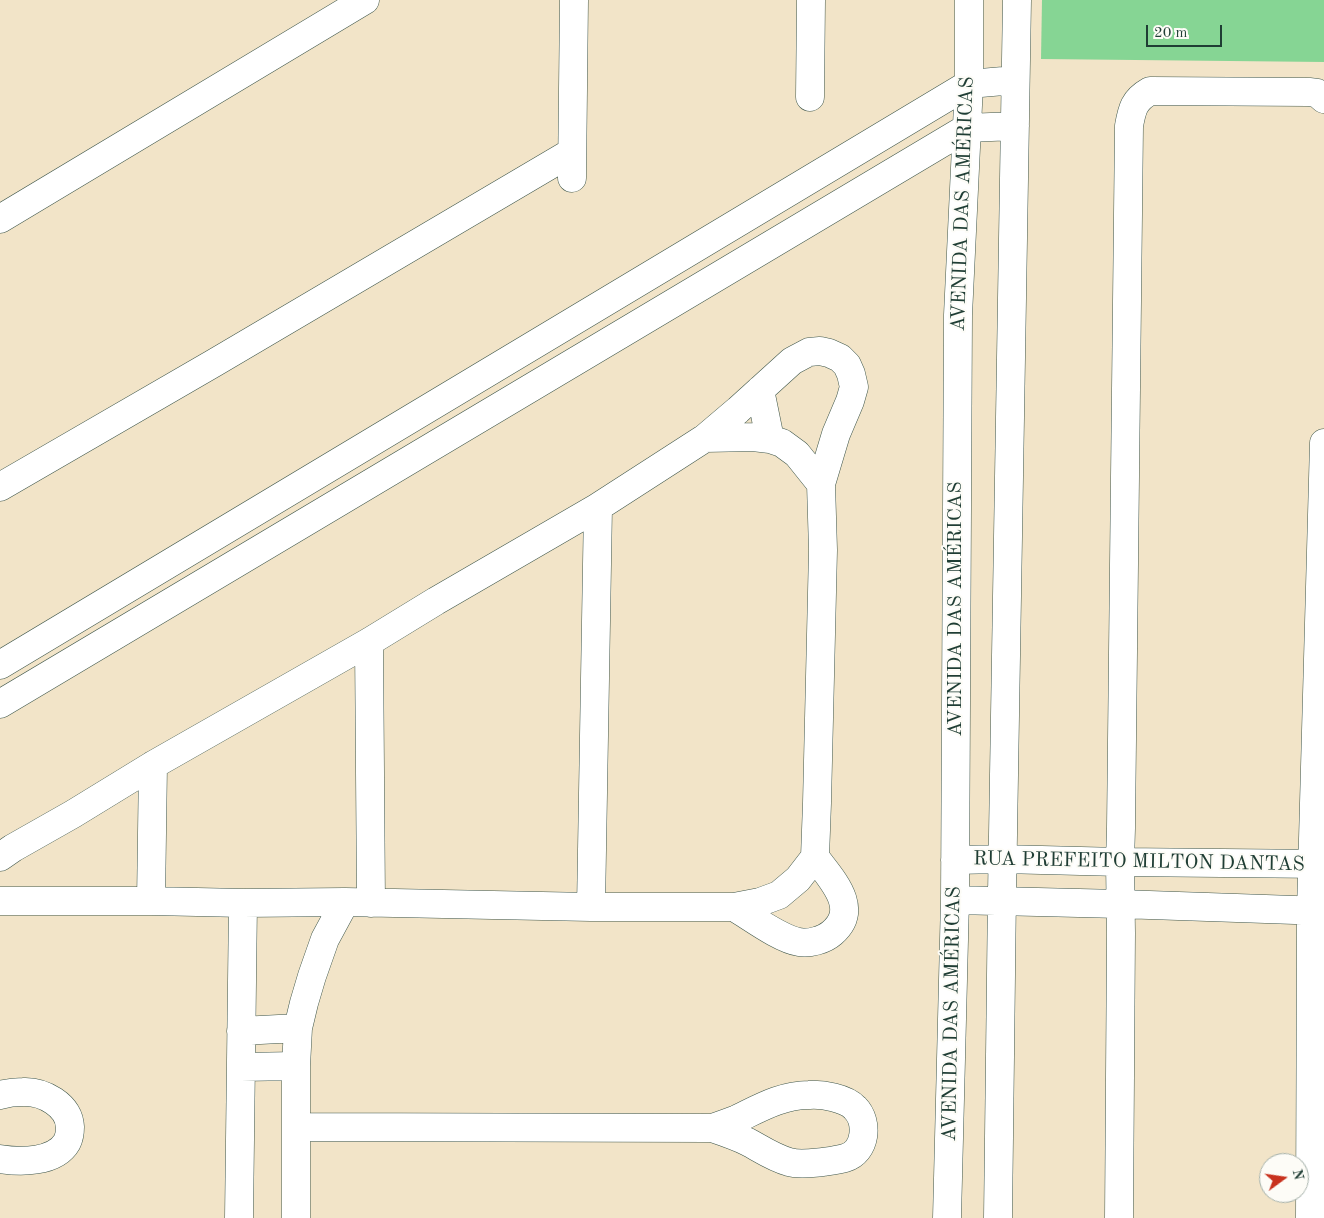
<!DOCTYPE html>
<html>
<head>
<meta charset="utf-8">
<style>
  body { margin:0 }
  #map { position:relative; width:1324px; height:1218px; overflow:hidden; background:#f2e4c8; font-family:"Old Standard TT",serif }
  canvas { display:block }
  .north { position:absolute; left:1259px; top:1153px; width:50px; height:50px; box-sizing:border-box; background:#fdfcf7; border:1px solid #a4b0a9; border-radius:50%; rotate:76deg; font-size:14px; font-weight:700; line-height:20px; text-align:center; color:#1f3d34 }
  .north::after { content:''; display:block; margin:auto; width:18px; height:22px; background:#c8321e; clip-path:polygon(50% 0,100% 100%,50% 72%,0 100%) }
  .scale { position:absolute; left:1146px; top:25px; width:76px; height:22px; box-sizing:border-box; border:2px solid #1f3d34; border-top:0; padding-left:6px; font-size:15px; line-height:18px; white-space:nowrap; color:#1f3d34; -webkit-text-stroke:4px #fdfcf7; paint-order:stroke }
</style>
</head>
<body>
<div id="map">
<canvas width="1324" height="1218"></canvas>
<div class="north">N</div>
<div class="scale">20 m</div>
</div>
<script>
const g = document.querySelector('canvas').getContext('2d');
g.lineJoin = 'round';
function fill(path, color) {
  g.fillStyle = color;
  g.fill(path, 'evenodd');
}
function trace(path, color, width, dash) {
  g.strokeStyle = color;
  g.lineWidth = width;
  g.lineCap = dash ? 'butt' : 'round';
  g.setLineDash(dash || []);
  g.stroke(path);
}
function label(font, color, halo, rows, align = 'center') {
  g.font = font + ' "Old Standard TT",serif';
  g.lineWidth = 4;
  g.setLineDash([]);
  g.textBaseline = 'middle';
  g.strokeStyle = halo;
  g.fillStyle = color;
  for (const [text, x, y, turn = 0] of rows) {
    g.save();
    g.translate(x, y);
    g.rotate((+turn || 0) * Math.PI / 180);
    g.textAlign = isNaN(turn) ? turn : align;
    if (halo) g.strokeText(text, 0, 0);
    g.fillText(text, 0, 0);
    g.restore();
  }
}
const green = new Path2D(`
  M1042 0H1324V62L1041 59Z`);
const minor = new Path2D(`
  M810 97 811 0
  M572 178 574 0
  M0 219 365 0
  M760 390 770 439
  M0 487 214 363 572 152
  M369 642 371 903
  M0 665 969 84 1015 80
  M0 704 967 128 1015 126
  M0 857 13 848 73 814 153 765 369 642 436 601 598 507 705 438 738 410 792 361 809 352 820 351 829 353 840 358 847 365 851 374 854 387 850 401 836 434 821 484
  M955 860 1002 859 1120 862 1324 864
  M955 900 1120 904 1324 911
  M0 901H151L243 903 345 902 591 907H734L760 902 779 895 798 879 815 857 817 803 823 550 821 484 797 454 782 443 770 439 753 437 705 438
  M151 901 153 765
  M591 907 598 507
  M734 907C751 917 780 939 799 942 809 944 824 940 832 933 861 908 831 879 815 857
  M241 1031 298 1028
  M241 1067 296 1066
  M0 1095C7 1093 15 1092 23 1092 43 1091 69 1105 70 1127 70 1132 69 1138 67 1142 55 1163 20 1162 0 1159
  M296 1127 712 1128C724 1132 736 1136 748 1142 761 1149 774 1158 789 1162 799 1165 812 1163 823 1162 830 1161 838 1160 845 1158 866 1152 869 1122 855 1108 846 1098 822 1094 809 1095 782 1095 760 1108 737 1119 729 1122 721 1125 712 1128
  M239 1218 243 903
  M296 1218V1066L298 1028 304 1003 312 976 325 939 345 902
  M947 1218 955 900 958 315 969 84V0
  M998 1218 1002 894 1017 0
  M1119 1218 1121 933 1120 862 1121 828 1129 126C1132 109 1134 100 1150 91L1309 92 1317 93 1324 99
  M1310 1218 1311 911 1324 443`);
const streetNames = [
  ["AVENIDA DAS AMÉRICAS",963,204,-88],
  ["AVENIDA DAS AMÉRICAS",956,609,-90],
  ["RUA PREFEITO MILTON DANTAS",1139,862,1],
  ["AVENIDA DAS AMÉRICAS",952,1014,-89]
];
fill(green, '#86d594');
trace(minor, '#3f564a', 29);
trace(minor, '#fff', 28);
label('20px', '#1f3d34', '#fdfcf7', streetNames);
</script>
</body>
</html>
